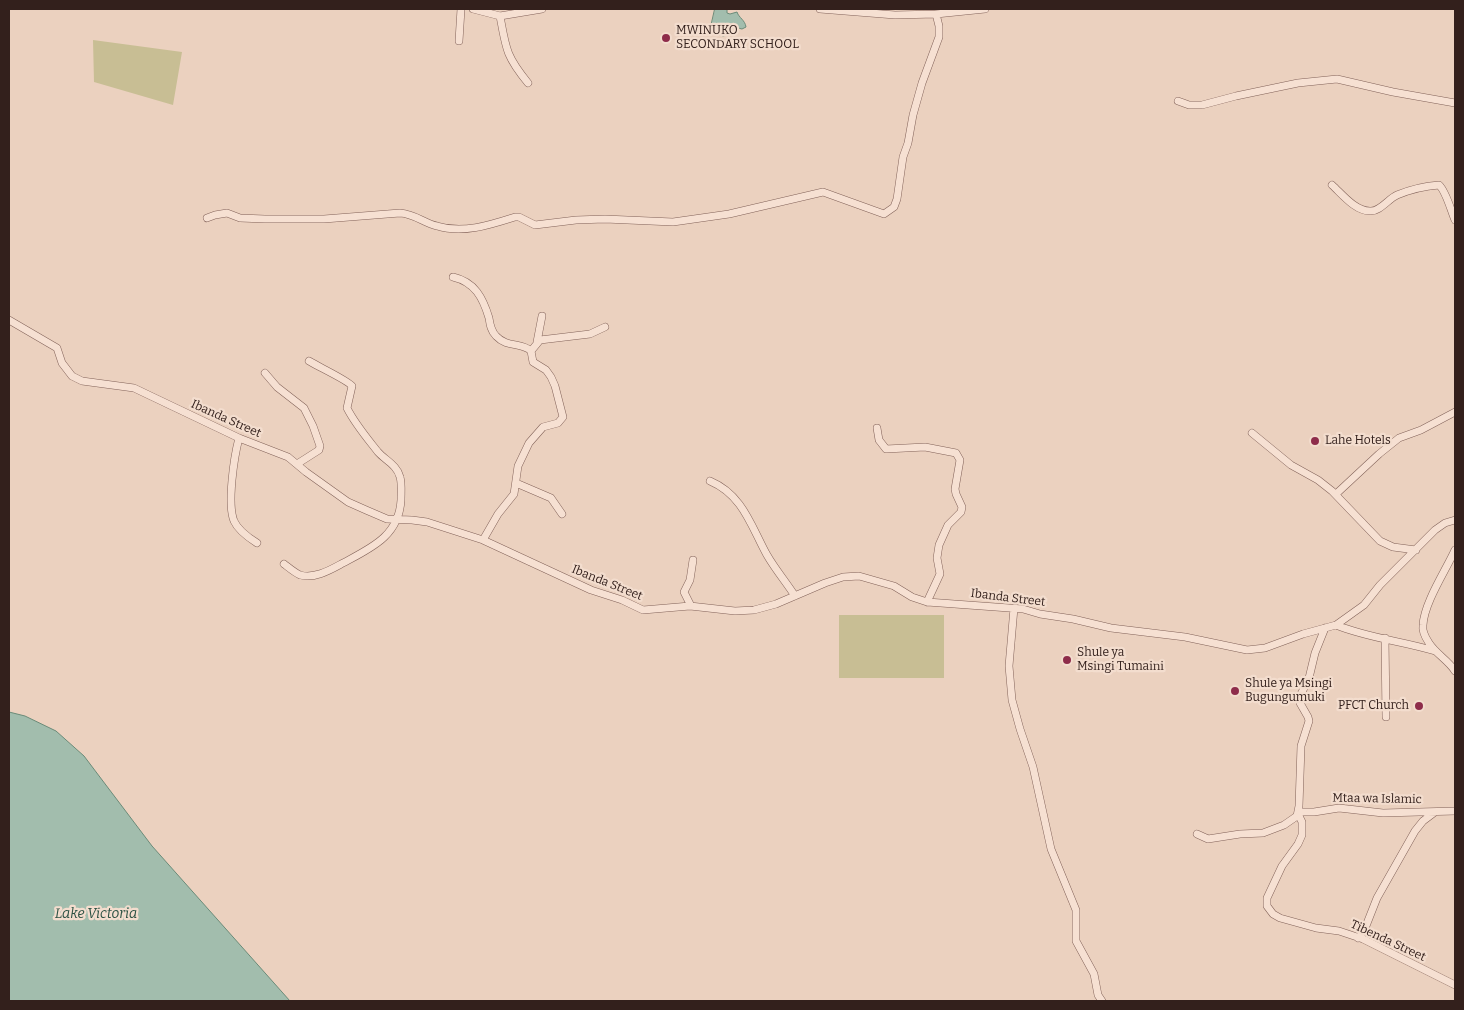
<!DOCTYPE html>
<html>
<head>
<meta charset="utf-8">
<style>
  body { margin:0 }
  #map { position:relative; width:1464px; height:1010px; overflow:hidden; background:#ebd1bf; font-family:Bitter,serif }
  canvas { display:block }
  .frame { position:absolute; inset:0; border:10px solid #33201c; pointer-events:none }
</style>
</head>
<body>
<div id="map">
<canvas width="1464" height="1010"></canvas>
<div class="frame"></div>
</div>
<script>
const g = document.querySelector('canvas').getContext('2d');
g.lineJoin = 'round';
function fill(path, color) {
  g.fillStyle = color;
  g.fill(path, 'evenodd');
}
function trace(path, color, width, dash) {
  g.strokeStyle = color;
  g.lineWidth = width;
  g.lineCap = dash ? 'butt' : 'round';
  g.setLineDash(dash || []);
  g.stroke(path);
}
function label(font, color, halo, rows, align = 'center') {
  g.font = font + ' Bitter,serif';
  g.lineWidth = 4.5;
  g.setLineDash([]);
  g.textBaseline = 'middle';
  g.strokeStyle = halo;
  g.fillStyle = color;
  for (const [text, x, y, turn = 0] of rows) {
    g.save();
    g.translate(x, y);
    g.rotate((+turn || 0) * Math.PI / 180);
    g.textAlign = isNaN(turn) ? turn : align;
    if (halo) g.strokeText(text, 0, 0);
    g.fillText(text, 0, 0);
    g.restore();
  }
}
const green = new Path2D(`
  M93 40 182 52 173 105 94 82Z
  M839 615H944V678H839Z`);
const water = new Path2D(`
  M715 9H727V13L730 14 737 12C739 18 745 20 746 27L742 29 734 27 728 30 727 35 723 36 710 31Z
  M9 712 25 716 56 731 84 756 152 846 290 1001H9Z`);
const minor = new Path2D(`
  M473 9 500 16 542 9
  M820 9 895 15 936 14 985 9
  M500 16C506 49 506 56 528 83
  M459 41 461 9
  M1178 101 1189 105H1202L1236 96 1298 83 1337 79 1393 92 1455 103
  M1332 185C1342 194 1355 211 1370 211 1380 212 1388 199 1397 195 1409 190 1426 186 1439 185 1446 191 1451 211 1455 220
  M207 218 215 215 227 213 240 218 265 219H324L400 213C415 214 424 223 437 226 463 234 490 225 515 217H519L535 225 576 220 605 219 673 222 729 214 823 192 884 214 894 207 897 199 903 157 908 143 913 115 922 83 939 37V26L936 14
  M453 277C475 282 483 298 489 318 490 325 491 331 496 336 507 348 522 342 531 351L533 362 546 370 551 377 555 386 563 417 558 423 543 427 529 443 518 466 514 494 498 514 483 540
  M9 320 57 348 62 363 72 376 82 381 134 388 239 438 288 457 306 472 348 502 366 510 387 519 412 520 427 522 483 540 591 590 622 600 643 610 690 606 735 611 754 610 776 604 825 583 843 577 859 576 894 586 912 597 927 602 1023 609 1040 614 1073 619 1111 628 1185 637 1247 650 1265 648 1303 634 1336 625 1364 605 1380 585 1435 530 1445 523 1455 520
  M537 342 542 316
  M531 351 540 340 590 334 605 327
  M265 373 277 387 304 408 313 426 320 446 319 450 297 464
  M877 428 879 440 886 449 925 447 956 453 960 460 955 489 956 494 962 507 961 512 948 525 939 545 937 558 940 574 927 602
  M1252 433 1291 465 1318 480 1332 491 1380 541 1393 547 1416 550
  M239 438C234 457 227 504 234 521 238 530 249 538 257 543
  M710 481C743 495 751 526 767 555 775 569 786 582 795 596
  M516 483 551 498 562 514
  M1336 494 1379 454 1399 438 1421 430 1455 412
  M1455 550C1446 570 1424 603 1423 625 1422 631 1425 637 1429 643 1436 654 1448 660 1455 671
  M284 564C288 567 295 573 300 575 315 579 330 570 343 563 371 548 399 536 401 500 401 492 402 484 400 477 397 465 385 460 378 452 367 438 355 424 347 408L352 386C349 381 317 366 309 361
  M691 606 684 592 690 580 693 560
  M1014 608 1009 666 1012 700 1020 729 1033 767 1051 849 1076 910V941L1094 974 1098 995 1102 1001
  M1336 625C1368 638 1402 641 1435 651
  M1385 638 1386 717
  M1299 812H1314L1339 808 1383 813 1455 811
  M1298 814 1302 822V835L1298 844 1282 866 1267 898V906L1273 914 1280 918 1316 928 1339 931 1363 939 1455 985
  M1197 834 1208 839 1240 834 1263 833 1284 825 1297 816 1299 806 1301 746 1309 721 1308 717 1300 703V696L1309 678 1315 653 1325 628
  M1358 938 1364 931 1377 898 1415 831 1423 821 1435 812`);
const markers = [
  [666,38,5,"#8e2c4a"],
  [1315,441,5,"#8e2c4a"],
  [1067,660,5,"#8e2c4a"],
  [1235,691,5,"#8e2c4a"],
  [1419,706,5,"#8e2c4a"]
];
const poiNames = [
  ["MWINUKO",676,31],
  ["SECONDARY SCHOOL",676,45],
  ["Lahe Hotels",1325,441],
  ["Shule ya",1077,653],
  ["Msingi Tumaini",1077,667],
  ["Shule ya Msingi",1245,684],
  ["Bugungumuki",1245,698],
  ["PFCT Church",1409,706,"right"]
];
const streetNames = [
  ["Ibanda Street",226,419,24],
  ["Ibanda Street",607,583,22],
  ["Ibanda Street",1008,598,7],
  ["Mtaa wa Islamic",1377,799,1],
  ["Tibenda Street",1388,941,25]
];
const waterNames = [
  ["Lake Victoria",96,914]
];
fill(green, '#c8be94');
fill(water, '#a2bdad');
trace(water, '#6a8a78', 1);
trace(minor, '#826259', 8);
trace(minor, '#f6e0d2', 7);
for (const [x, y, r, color] of markers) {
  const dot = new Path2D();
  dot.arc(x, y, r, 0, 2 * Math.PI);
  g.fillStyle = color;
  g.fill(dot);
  trace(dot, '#f3ddce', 2);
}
label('12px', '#33201c', '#f3ddce', poiNames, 'left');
label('12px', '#33201c', '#f3ddce', streetNames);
label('italic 14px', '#2c5244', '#f3ddce', waterNames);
</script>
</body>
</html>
